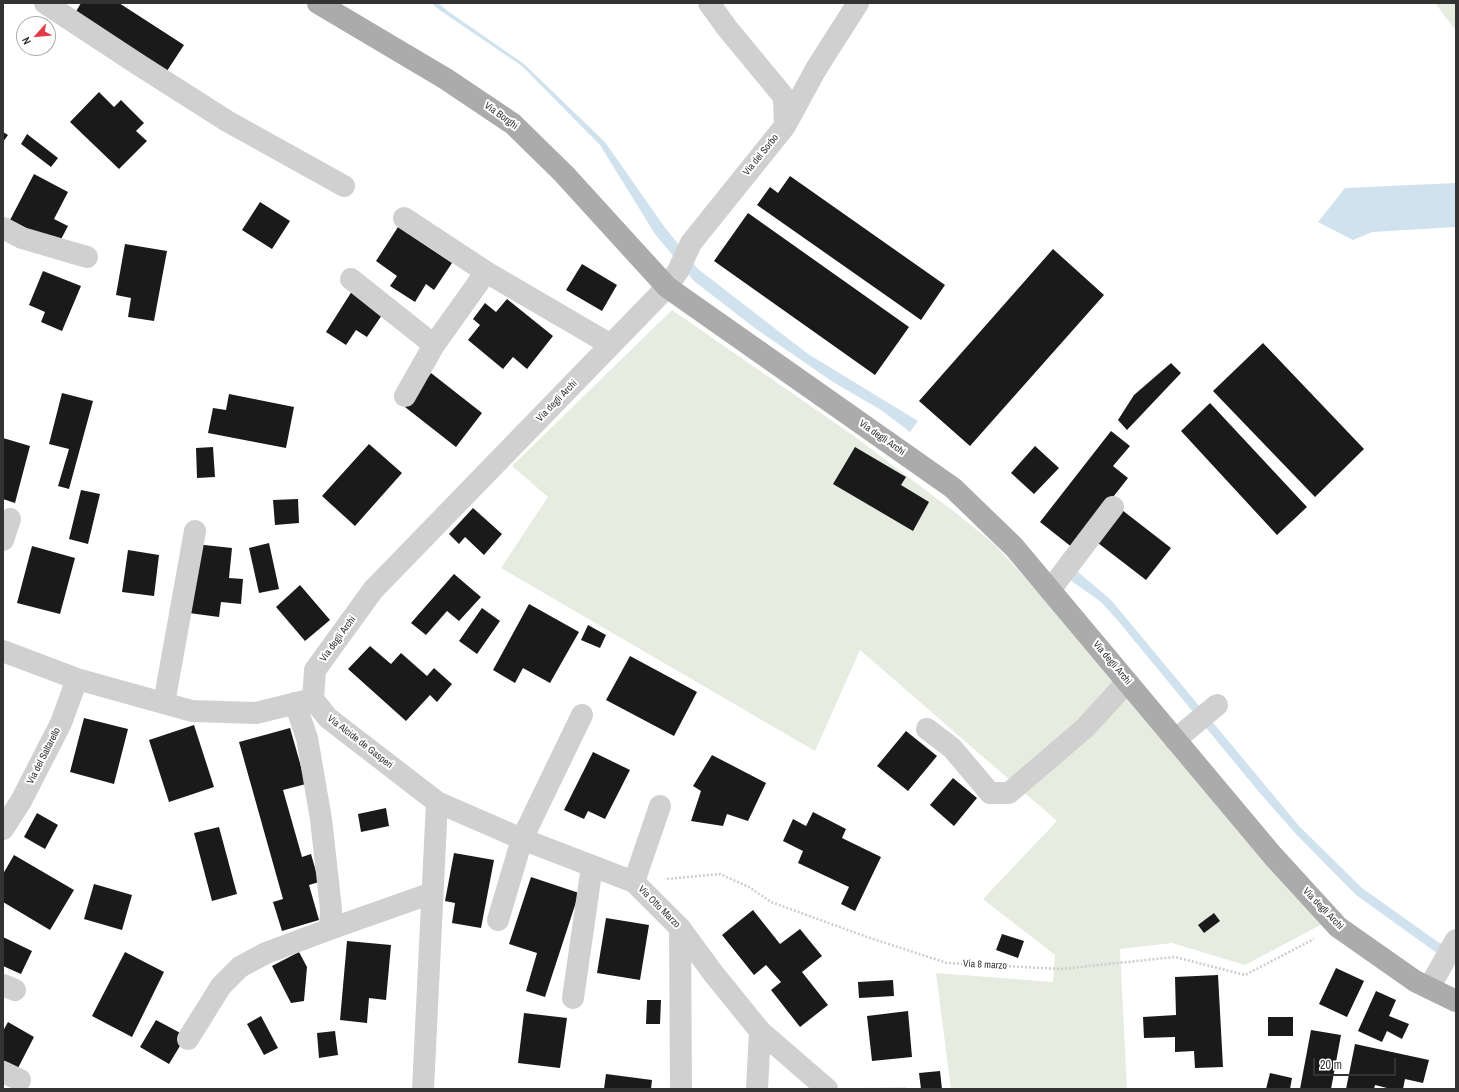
<!DOCTYPE html>
<html>
<head>
<meta charset="utf-8">
<style>
  body { margin:0 }
  #map { position:relative; width:1459px; height:1092px; overflow:hidden; background:#fff; font-family:"Archivo Narrow",sans-serif }
  canvas { display:block }
  .frame { position:absolute; inset:0; border:4px solid #333; pointer-events:none }
  .north { position:absolute; left:16px; top:16px; width:40px; height:40px; box-sizing:border-box; background:#fff; border:1px solid #adadad; border-radius:50%; rotate:243deg; font-size:11px; font-weight:700; line-height:16px; text-align:center; color:#333 }
  .north::after { content:''; display:block; margin:auto; width:14px; height:18px; background:#e63946; clip-path:polygon(50% 0,100% 100%,50% 72%,0 100%) }
  .scale { position:absolute; left:1313px; top:1058px; width:83px; height:18px; box-sizing:border-box; border:2px solid #333; border-top:0; padding-left:5px; font-size:12px; line-height:14px; white-space:nowrap; color:#333; -webkit-text-stroke:3px #fff; paint-order:stroke }
</style>
</head>
<body>
<div id="map">
<canvas width="1459" height="1092"></canvas>
<div class="frame"></div>
<div class="north">N</div>
<div class="scale">20 m</div>
</div>
<script>
const g = document.querySelector('canvas').getContext('2d');
g.lineJoin = 'round';
function fill(path, color) {
  g.fillStyle = color;
  g.fill(path, 'evenodd');
}
function trace(path, color, width, dash) {
  g.strokeStyle = color;
  g.lineWidth = width;
  g.lineCap = dash ? 'butt' : 'round';
  g.setLineDash(dash || []);
  g.stroke(path);
}
function label(font, color, halo, rows, align = 'center') {
  g.font = font + ' "Archivo Narrow",sans-serif';
  g.lineWidth = 4;
  g.setLineDash([]);
  g.textBaseline = 'middle';
  g.strokeStyle = halo;
  g.fillStyle = color;
  for (const [text, x, y, turn = 0] of rows) {
    g.save();
    g.translate(x, y);
    g.rotate((+turn || 0) * Math.PI / 180);
    g.textAlign = isNaN(turn) ? turn : align;
    if (halo) g.strokeText(text, 0, 0);
    g.fillText(text, 0, 0);
    g.restore();
  }
}
const green = new Path2D(`
  M1435 3H1456V31Z
  M672 310 851 434 960 516 996 546 1080 638 1324 923 1245 965 1172 943 1120 949 1127 1089H951L936 973 1053 982 1055 955 983 899 1057 821 860 650 815 751 501 568 548 497 512 466Z
  M906 1087 907 1089H858V1088Z`);
const water = new Path2D(`
  M431 3H438L449 12 524 64 605 142 663 225 698 269 808 354 918 421 910 432 881 410 833 382 756 329 694 281 655 234 600 145 522 66 441 11Z
  M1456 183V227L1372 232 1353 240 1318 222 1345 188Z
  M1071 566 1111 600 1299 826 1362 888 1438 942 1456 951V962L1434 951 1356 895 1295 833 1259 792 1119 622 1101 602 1063 575Z`);
const building = new Path2D(`
  M81 3H119L184 45 165 74 74 15Z
  M99 92 114 107 121 100 144 123 136 131 147 141 119 169 70 122Z
  M3 132 8 135 3 142Z
  M27 134 58 158 51 167 21 144Z
  M34 174 68 192 54 219 68 226 58 245 10 220Z
  M790 176 945 285 921 320 757 205 770 187 778 193Z
  M260 202 290 221 272 249 242 230Z
  M748 213 909 327 875 375 714 261Z
  M398 227 452 263 434 290 426 284 415 302 390 286 397 276 376 261Z
  M125 244 167 251 154 321 128 317 131 298 116 295Z
  M1053 249 1104 295 970 446 919 401Z
  M582 264 617 285 602 311 566 290Z
  M43 271 81 286 62 331 41 322 45 312 29 305Z
  M352 291 384 312 367 337 356 330 346 345 326 332Z
  M507 299 553 336 527 369 513 357 503 369 468 340 480 325 473 319 485 303 496 312Z
  M1263 343 1364 449 1315 497 1213 391Z
  M1171 363 1181 373 1127 430 1118 420 1134 395Z
  M431 373 482 413 456 447 405 407Z
  M62 393 93 401 69 489 58 486 69 449 49 444Z
  M229 394 294 407 286 448 208 433 213 408 226 410Z
  M1210 403 1307 507 1277 535 1181 431Z
  M1111 431 1130 446 1113 466 1128 478 1073 548 1040 522Z
  M3 438 30 446 15 503 3 499Z
  M369 444 402 473 355 526 322 496Z
  M1035 446 1059 468 1034 494 1011 473Z
  M213 447 215 477 197 478 196 448Z
  M855 447 906 477 901 485 929 502 913 531 833 484Z
  M81 490 100 494 88 544 69 539Z
  M298 499 299 523 275 525 273 500Z
  M473 508 502 534 484 555 465 537 459 544 449 534Z
  M1122 510 1171 548 1146 580 1098 543Z
  M269 543 279 589 259 593 249 548Z
  M195 544 232 548 229 578 243 579 241 604 221 602 219 617 189 613Z
  M32 546 75 558 60 614 17 603Z
  M128 550 159 555 154 596 122 592Z
  M454 574 481 597 459 621 447 611 426 635 411 623Z
  M300 585 330 620 305 641 276 607Z
  M529 604 579 632 550 683 523 668 515 683 493 670Z
  M482 608 500 621 477 654 459 641Z
  M588 625 606 635 600 648 581 640Z
  M370 646 391 664 401 653 427 676 434 668 452 684 437 702 430 695 406 721 348 669Z
  M630 656 697 692 674 736 606 700Z
  M84 718 128 729 114 784 70 772Z
  M194 725 214 787 169 802 149 740Z
  M290 728 306 784 283 790 302 857 311 854 319 882 309 885 319 920 282 931 273 902 283 899 239 742Z
  M906 731 937 756 908 791 877 766Z
  M593 752 630 770 605 819 588 811 584 819 564 810Z
  M712 755 766 783 748 821 727 814 723 826 691 821 701 791 693 786Z
  M953 778 977 798 954 826 930 805Z
  M386 808 389 826 361 832 358 814Z
  M813 812 846 829 842 838 881 857 855 911 841 904 849 887 798 863 803 851 783 841 793 819 806 826Z
  M37 813 58 825 45 849 24 837Z
  M219 827 237 894 212 901 194 833Z
  M454 853 494 860 481 928 452 923 455 903 445 901Z
  M14 855 74 890 50 930 3 902V874Z
  M531 877 579 893 545 997 526 991 537 953 509 944Z
  M94 884 132 895 122 930 84 919Z
  M753 910 780 944 800 929 822 956 802 972 828 1005 800 1027 771 990 781 982 766 965 754 975 722 935Z
  M1214 913 1220 921 1204 933 1198 925Z
  M606 918 649 925 640 980 597 973Z
  M1002 934 1024 941 1018 958 996 950Z
  M3 937 32 951 21 974 3 966Z
  M347 941 391 945 386 1000 369 998 367 1023 340 1020Z
  M125 952 164 972 132 1037 92 1016Z
  M299 952 307 967 304 1001 291 1003 272 966Z
  M1336 968 1364 981 1347 1017 1319 1004Z
  M1218 975 1223 1067 1195 1068 1194 1051 1175 1052V1037L1144 1038 1143 1017 1176 1015 1175 977Z
  M893 980 894 996 859 998 858 982Z
  M1376 991 1396 1000 1389 1016 1409 1024 1402 1039 1387 1031 1382 1042 1358 1031Z
  M647 1000H661L660 1024H646Z
  M908 1011 912 1057 872 1061 867 1016Z
  M524 1013 567 1018 560 1068 518 1063Z
  M261 1016 278 1048 264 1055 247 1024Z
  M1268 1017H1293V1036H1268Z
  M156 1020 186 1036 169 1064 140 1047Z
  M8 1022 34 1037 18 1068 3 1060V1031Z
  M1311 1030 1341 1035 1331 1089H1300Z
  M335 1031 338 1055 319 1058 317 1033Z
  M1355 1044 1429 1060 1423 1083 1405 1079 1403 1089H1391L1375 1085 1374 1089H1346Z
  M940 1071 942 1089H921L919 1073Z
  M1270 1073 1292 1078 1290 1089H1266Z
  M606 1074 652 1080 651 1089H604Z`);
const path = new Path2D(`
  M667 879 720 874 749 887 771 902 867 937 947 963 1061 969 1175 957 1245 975 1314 939`);
const minor = new Path2D(`
  M45 3 136 63 227 121 344 186
  M785 126 816 69 858 3
  M404 218 486 272 611 345
  M3 228 22 238 87 257
  M351 279 434 345
  M405 396 434 345 486 272
  M3 540 10 519
  M1050 590 1113 507
  M3 651 77 679 192 711 256 713 313 699
  M313 699 315 670 373 590 667 287 678 271 691 243 785 126 784 97 727 28 709 3
  M313 699 328 718 437 802 423 1089
  M164 703 195 531
  M295 703 307 738 321 819 331 909 330 929
  M927 729 952 748 990 793H1009L1085 728 1127 682
  M1175 740 1217 705
  M437 802 522 839 634 882 680 928 713 973 760 1031 827 1089
  M3 829 21 801 61 723 77 679
  M634 882 660 806
  M498 920 522 839 582 715
  M680 928 681 1089
  M3 985 15 990
  M1429 988 1456 940
  M573 998 592 866
  M188 1039 221 986 240 967 266 953 330 929 432 893
  M3 1072 20 1080
  M757 1089 760 1031`);
const major = new Path2D(`
  M318 3 446 79 513 124 564 174 667 287 953 488 1014 547 1273 856 1338 927 1415 981 1456 1001`);
const streetNames = [
  ["Via Borghi",501,116,36],
  ["Via del Sorbo",761,155,-51],
  ["Via degli Archi",557,401,-46],
  ["Via degli Archi",882,438,35],
  ["Via degli Archi",338,639,-54],
  ["Via degli Archi",1112,663,50],
  ["Via Alcide de Gasperi",360,742,38],
  ["Via del Saltarello",44,756,-63],
  ["Via Otto Marzo",659,907,45],
  ["Via degli Archi",1323,909,46],
  ["Via 8 marzo",985,965,3]
];
fill(green, '#e6ecdf');
fill(water, '#cfe2ee');
fill(building, '#1a1a1a');
trace(path, '#cdcdcd', 2.5, [2, 2]);
trace(minor, '#d0d0d0', 22);
trace(major, '#ababab', 22);
label('10px', '#333', '#fff', streetNames);
</script>
</body>
</html>
